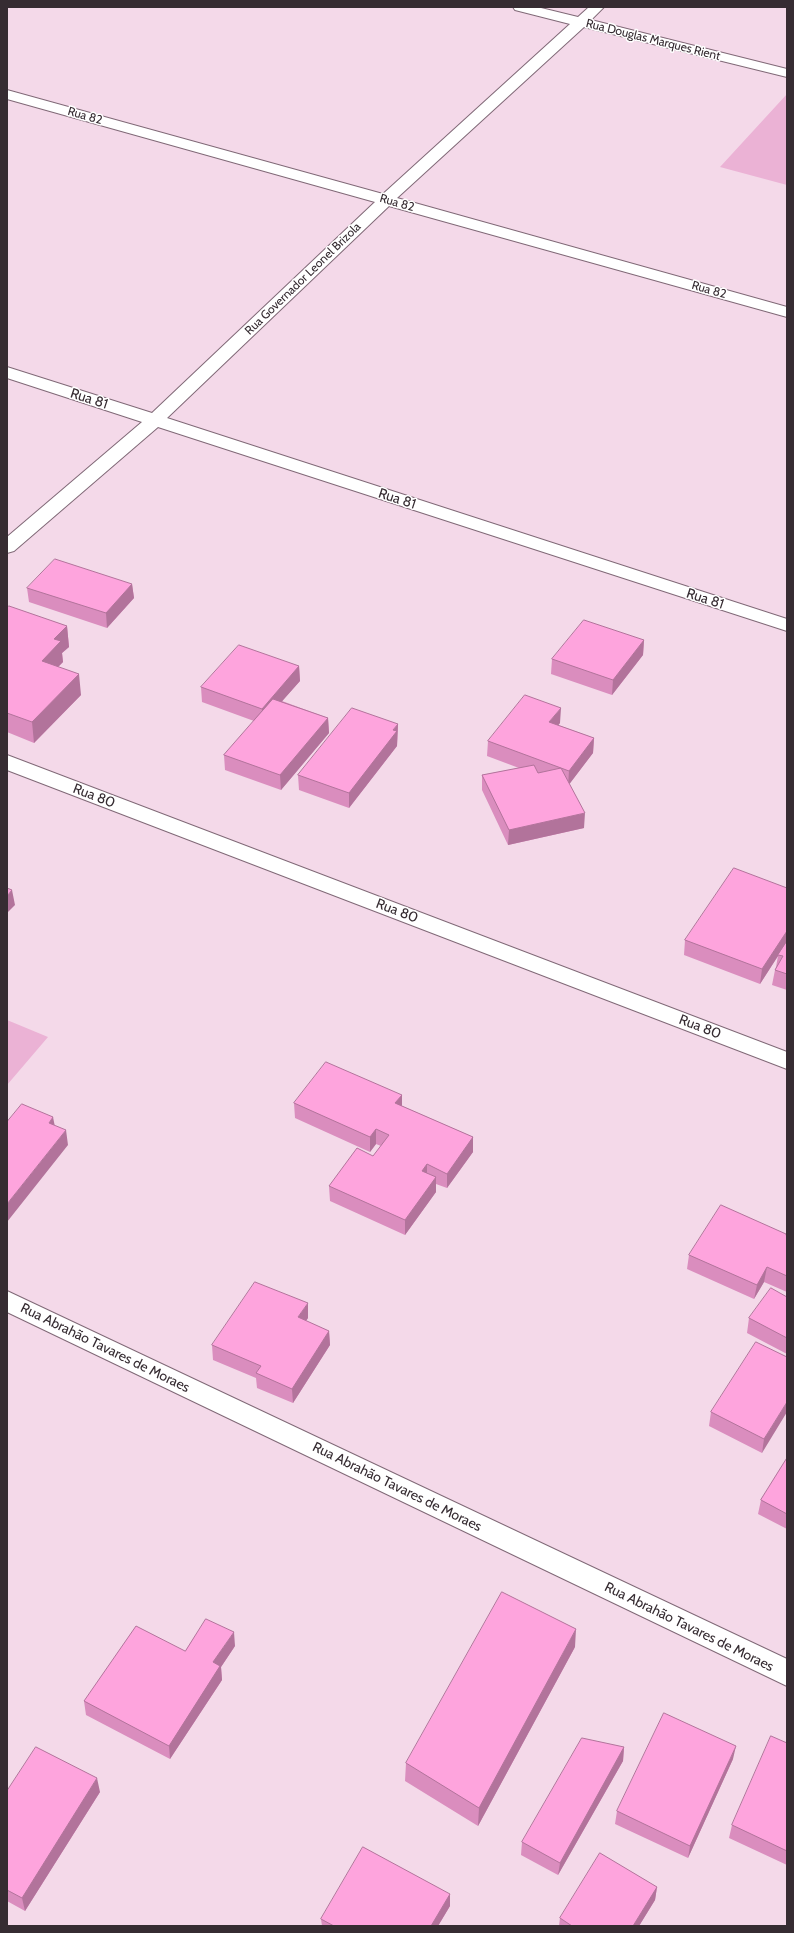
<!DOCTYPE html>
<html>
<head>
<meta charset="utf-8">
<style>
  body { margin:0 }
  #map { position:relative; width:794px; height:1933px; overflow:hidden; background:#f4d9e9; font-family:Cabin,sans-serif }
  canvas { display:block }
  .frame { position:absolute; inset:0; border:8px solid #362c32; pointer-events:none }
</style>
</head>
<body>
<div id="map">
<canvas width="794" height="1933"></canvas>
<div class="frame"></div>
</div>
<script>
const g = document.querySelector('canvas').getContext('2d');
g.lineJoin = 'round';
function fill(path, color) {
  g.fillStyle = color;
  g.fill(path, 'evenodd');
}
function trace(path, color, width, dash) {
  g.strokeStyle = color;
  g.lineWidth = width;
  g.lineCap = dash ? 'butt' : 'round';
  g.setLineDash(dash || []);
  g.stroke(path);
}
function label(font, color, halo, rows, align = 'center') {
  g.font = font + ' Cabin,sans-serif';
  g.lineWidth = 3;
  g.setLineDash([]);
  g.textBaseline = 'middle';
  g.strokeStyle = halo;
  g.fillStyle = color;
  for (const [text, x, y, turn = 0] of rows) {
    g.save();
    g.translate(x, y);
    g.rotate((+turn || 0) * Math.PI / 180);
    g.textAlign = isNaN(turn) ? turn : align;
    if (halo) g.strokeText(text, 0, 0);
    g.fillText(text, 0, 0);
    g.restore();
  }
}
const green = new Path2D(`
  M787 94V185L720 167Z
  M7 1020 48 1037 7 1085Z`);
const minor = new Path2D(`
  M513 7H537L578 17 589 7H604L591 20 787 69V77L584 27 397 198 787 307V317L389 206 167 418 787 619V631L158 427 14 551 7 553V537L142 422 7 378V367L152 413 375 202 7 99V90L383 194 570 24 515 10Z
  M7 755 787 1052V1069L7 770Z
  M7 1291 787 1659V1686L7 1312Z`);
const wall = new Path2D(`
  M132 584 134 598 107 628 29 602 27 588Z
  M7 608 67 626 69 647 62 653 63 662 58 667 81 695 34 743 7 732Z
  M644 640 643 655 612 695 551 674 552 659Z
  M299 666 300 681 282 701 328 718 329 733 281 790 225 770 224 755 254 721 202 702 201 687Z
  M560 723 558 725 594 738 593 753 569 784 584 828 508 845 482 790V775L519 768 487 756 488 741Z
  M398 724 397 746 349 808 299 790 298 775Z
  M787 888V990L772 985 775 970 776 967 778 956 760 984 684 955 685 940Z
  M402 1095V1106L473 1137V1152L447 1188 436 1184V1192L405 1235 330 1201 329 1186 373 1156 381 1146 376 1144 370 1152 295 1118 294 1103Z
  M787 1238V1292L764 1282 754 1299 687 1269 689 1255Z
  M787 1297V1354L747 1333 749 1318Z
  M308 1318 306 1321 329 1331 330 1345 293 1403 257 1388 256 1378 213 1360 212 1345Z
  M787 1357 762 1453 709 1426 711 1412Z
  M787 1458V1529L758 1514 761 1500Z
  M235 1646 221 1667 222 1680 170 1759 86 1715 84 1701Z
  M575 1647 478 1826 405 1781 406 1763Z
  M787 1743V1865L729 1838 732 1825Z
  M624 1747 623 1761 558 1875 521 1855 522 1842Z
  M733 1759 688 1858 615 1824 617 1811Z
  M7 1791 100 1792 25 1911 7 1901Z
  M657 1887 655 1900 639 1926H559L560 1918Z
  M450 1894V1906L438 1926H322L321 1919Z`);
const shadedWall = new Path2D(`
  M132 584 134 598 107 628 106 613Z
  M67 626 69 647 62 653 63 662 44 681 42 661 54 639Z
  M644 640 643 655 612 695 613 680Z
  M299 666 300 681 262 724V709Z
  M79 674 81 695 34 743 32 722Z
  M561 708 560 723 549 737V722Z
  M328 718 329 733 281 790 280 775Z
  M398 724 397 746 349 808V793Z
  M594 738 593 753 568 786 569 771Z
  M585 813 584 828 508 845 509 830Z
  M12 890 15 905 7 913V896Z
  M787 931V942L778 955V956L760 984 762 969Z
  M402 1095V1110L395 1103Z
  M53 1117 56 1132 49 1123Z
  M376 1129V1144L370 1152V1137Z
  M66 1130 68 1145 7 1222V1204Z
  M473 1137V1152L447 1188V1174Z
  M427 1164V1179L422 1171Z
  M436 1177V1192L405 1235V1220Z
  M767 1267 764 1282 754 1299 757 1285Z
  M308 1303V1318L298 1332V1317Z
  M329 1331 330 1345 293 1403 292 1389Z
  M787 1402V1412L762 1453 764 1439Z
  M576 1629 575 1647 478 1826 479 1808Z
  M234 1632 235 1646 221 1667 222 1680 170 1759 169 1746 213 1662Z
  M736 1746 733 1759 688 1858 690 1846Z
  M624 1747 623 1761 558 1875 560 1863Z
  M97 1778 100 1792 25 1911 22 1898Z
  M657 1887 655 1900 639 1926H633Z
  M450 1894V1906L438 1926H431Z`);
const building = new Path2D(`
  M55 559 132 584 106 613 27 588Z
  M9 606 67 626 54 639 61 641 42 661 79 674 32 722 7 713V608Z
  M584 620 644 640 613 680 552 659Z
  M239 645 299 666 262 709 201 687Z
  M525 695 561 708 549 722 594 738 569 771 561 768 585 813 509 830 482 775 534 765 538 773 561 768 488 741Z
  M273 699 328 718 280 775 224 755Z
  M352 708 398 724 393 730 397 731 349 793 298 775Z
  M734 868 787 888V931L762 969 685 940Z
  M7 888 12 890 7 896Z
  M787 941V974L775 970 783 956 778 955Z
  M326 1062 402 1095 395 1103 473 1137 447 1174 427 1164 422 1171 436 1177 405 1220 329 1186 357 1148 373 1156 389 1135 376 1129 370 1137 294 1103Z
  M22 1104 53 1117 49 1123 66 1130 7 1204V1122Z
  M721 1205 786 1234 787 1238V1276L767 1267 757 1285 689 1255Z
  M255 1282 308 1303 298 1317 329 1331 292 1389 256 1373 261 1366 212 1345Z
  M771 1288 787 1297V1338L749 1318Z
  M756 1342 787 1357V1402L764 1439 711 1412Z
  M787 1458V1514L761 1500Z
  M502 1592 576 1629 479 1808 406 1763Z
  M206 1619 234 1632 213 1662 220 1666 169 1746 84 1701 136 1626 185 1651Z
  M664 1713 736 1746 690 1846 617 1811Z
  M771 1736 787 1743V1851L732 1825Z
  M582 1738 624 1747 560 1863 522 1842Z
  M36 1747 97 1778 22 1898 7 1890V1791Z
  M363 1847 450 1894 431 1926H334L321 1919Z
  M600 1853 657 1887 633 1926H572L560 1918Z`);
const farStreetnames = [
  ["Rua Douglas Marques Rient",653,40,14],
  ["Rua 82",85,116,16],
  ["Rua 82",397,203,16],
  ["Rua Governador Leonel Brizola",303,279,-44],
  ["Rua 82",709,290,16]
];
const streetNames = [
  ["Rua 81",89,399,18],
  ["Rua 81",397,499,18],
  ["Rua 81",705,599,18],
  ["Rua 80",94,796,21],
  ["Rua 80",397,911,21],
  ["Rua 80",700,1027,21],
  ["Rua Abrahão Tavares de Moraes",105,1348,26],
  ["Rua Abrahão Tavares de Moraes",397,1487,26],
  ["Rua Abrahão Tavares de Moraes",689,1627,26]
];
fill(green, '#ebb2d5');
trace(minor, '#806977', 2);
fill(minor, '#fff');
fill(wall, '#da8dbe');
fill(shadedWall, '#b2739b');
fill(building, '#fea4dd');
trace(building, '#b2739b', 1);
label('12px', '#362c32', '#fff', farStreetnames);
label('14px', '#362c32', '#fff', streetNames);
</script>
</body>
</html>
